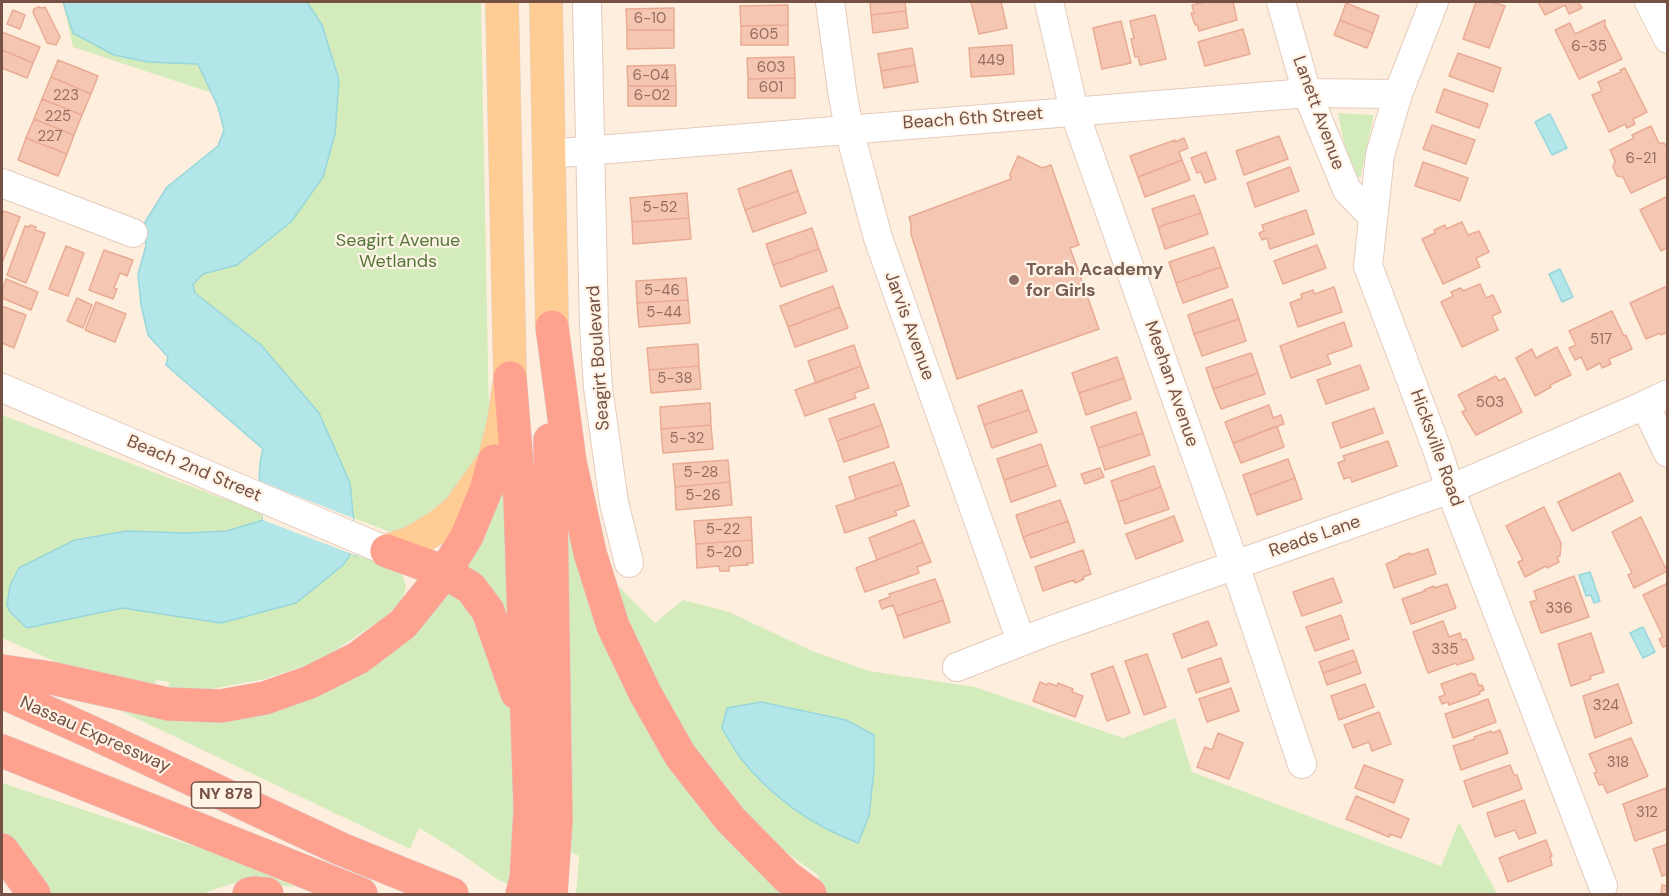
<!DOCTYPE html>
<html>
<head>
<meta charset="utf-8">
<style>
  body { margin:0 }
  #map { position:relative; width:1669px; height:896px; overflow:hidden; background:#feeede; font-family:"DM Sans",sans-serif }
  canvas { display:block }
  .frame { position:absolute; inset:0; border:3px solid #755144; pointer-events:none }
</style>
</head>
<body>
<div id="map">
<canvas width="1669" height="896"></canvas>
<div class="frame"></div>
</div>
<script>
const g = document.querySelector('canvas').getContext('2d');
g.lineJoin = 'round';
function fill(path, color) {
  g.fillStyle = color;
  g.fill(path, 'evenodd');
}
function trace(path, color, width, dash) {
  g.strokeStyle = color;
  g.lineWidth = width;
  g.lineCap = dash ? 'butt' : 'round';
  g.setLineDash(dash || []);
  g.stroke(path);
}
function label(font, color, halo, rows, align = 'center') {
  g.font = font + ' "DM Sans",sans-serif';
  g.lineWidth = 4.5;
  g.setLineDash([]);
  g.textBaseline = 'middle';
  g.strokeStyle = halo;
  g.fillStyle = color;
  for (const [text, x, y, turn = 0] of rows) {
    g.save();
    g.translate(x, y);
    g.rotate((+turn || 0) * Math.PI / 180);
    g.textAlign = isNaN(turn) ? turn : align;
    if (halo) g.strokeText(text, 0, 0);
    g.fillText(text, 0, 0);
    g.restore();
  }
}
const green = new Path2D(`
  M63 2H481L489 416 484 448 468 484 423 529 393 533 353 518 350 483 261 345 194 293 193 284 203 274 237 265 335 134 73 47Z
  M1338 113 1374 115 1365 154 1361 177 1350 174Z
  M2 415 222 498 262 510 263 520 227 531 186 533 27 628 122 608 221 623 296 603 349 553 361 557 363 552 402 573 406 587 402 601 385 617 321 660 265 679 200 691 168 689 169 682 156 680 154 689 59 663 2 638Z
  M501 493 506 498 510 646 457 571Z
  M568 522 625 689 665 757 797 894H576L579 856 571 852 565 618Z
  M612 580 655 623 683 600 729 612 812 651 869 671 975 687 1123 738 1175 718 1192 772 1441 866 1459 822 1497 894H1361L1356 893 1345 894H829L816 885 819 876 768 839 730 798 670 714 631 633ZM812 713 846 720 874 735V770L869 816 858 843C826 831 803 815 775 795Z
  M442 590 467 595 509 700 513 733 517 853 511 886 497 879 457 851 419 828 410 849 121 711 119 708 163 710 172 721 272 701Z
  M2 783 230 858 295 887 240 881 207 892 204 894H39L2 842Z`);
const water = new Path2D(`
  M63 2H307L322 25 339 80 335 134 323 177 291 222 237 265 203 274 193 284 195 293 261 345 319 413 350 483 357 556 349 553V557L342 566 296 603 221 623 122 608 27 628 10 612 7 605 10 585 19 568 75 540 127 531 186 533 227 531 263 520C261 496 256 472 263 449L166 365 168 357 148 335 141 305 138 274 146 246 144 224 167 187 218 146 224 130 218 107 198 64 148 62 114 55 73 33Z
  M1550 114 1567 148 1552 155 1535 122Z
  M1560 269 1573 297 1562 302 1549 274Z
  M1590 572 1600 601 1594 603 1591 595 1586 596 1579 575Z
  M1643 627 1655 652 1643 658 1630 633Z
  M761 702 846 720 874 735V770L869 816 858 843C811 825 770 796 739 756 733 747 727 737 722 728L727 708Z`);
const pier = new Path2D(`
  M259 481 353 518 357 556 263 520Z`);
const building = new Path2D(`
  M870 2H905L906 11 871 15Z
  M971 2H1001L1007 28 979 34Z
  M1205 2H1233L1237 20 1199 31 1197 24 1195 25 1191 13H1194L1192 5Z
  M1476 2H1492L1505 6 1489 48 1463 39Z
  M1538 2H1578L1582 8 1569 14 1565 5 1545 15Z
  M1346 3 1379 16 1373 33 1340 20Z
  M788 5V25L741 26 740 6Z
  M38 7 43 8 45 7 60 37 56 45 47 43 33 12 34 9Z
  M674 8V30H627L626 9Z
  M13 10 25 15 20 29 7 24Z
  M906 11 908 28 873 33 871 15Z
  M1155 15 1166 59 1140 65 1138 56 1135 57 1131 39 1134 38 1130 21Z
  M1340 20 1373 33 1367 48 1334 35Z
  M1605 20V28L1606 27 1622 59 1579 79 1555 30 1570 23 1575 34Z
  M1121 21 1131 63 1102 69 1093 28Z
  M788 25V45H741V26Z
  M1243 29 1250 54 1205 66 1198 42Z
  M627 30H674V48L627 49Z
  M2 32 40 47 33 63 2 50Z
  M1012 45 1014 74 971 77 969 48Z
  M912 48 915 65 881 71 878 54Z
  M2 50 33 63 27 78 2 68Z
  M1458 53 1501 68 1493 92 1449 76Z
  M794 57 795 78 748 79 747 58Z
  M58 60 98 76 91 94 51 77Z
  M675 65 676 86H628L627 66Z
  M915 65 918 82 884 88 881 71Z
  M1625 68 1647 112 1633 119 1635 124 1627 128 1625 124 1609 132 1592 95 1602 91 1598 82 1621 72 1620 70Z
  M51 77 91 94 82 115 42 99Z
  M795 78V98H748V79Z
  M628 86H676V106H628Z
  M1444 89 1488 104 1479 128 1436 112Z
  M42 99 82 115 74 135 34 119Z
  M34 119 74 135 67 154 26 138Z
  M1432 125 1475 140 1466 164 1423 149Z
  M1651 126 1659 143H1664L1668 149 1666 155 1668 176 1631 193 1623 177 1617 176 1613 167 1615 161 1610 150 1634 138 1632 135Z
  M1279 136 1288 159 1244 175 1236 151Z
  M26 138 67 154 58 176 18 160Z
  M1184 138 1188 148 1179 152 1182 160 1138 177 1130 156 1175 140V142Z
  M1206 152 1216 179 1205 183 1201 172 1197 173 1191 158Z
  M1018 156 1042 168 1051 165 1079 245 1070 248 1099 329 957 379 911 234V224L909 217 1011 179 1010 174Z
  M1182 160 1190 180 1145 197 1138 177Z
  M1423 162 1468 178 1460 201 1415 186Z
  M1290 167 1299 191 1255 207 1247 183Z
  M791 170 798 191 745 210 738 189Z
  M798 191 806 213 753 232 745 210Z
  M687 193 689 218 632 222 630 198Z
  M1194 195 1201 213 1158 227 1152 209Z
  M1668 196V247L1661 251 1640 210Z
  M1306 210 1314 234 1270 249 1267 238 1262 240 1259 233 1264 231 1262 225Z
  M4 211 20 217 2 263V215Z
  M1201 213 1208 234 1165 249 1158 227Z
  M689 218 691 239 633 244 632 222Z
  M1462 222 1468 235 1479 231 1489 252 1476 258 1480 267 1443 284 1422 239 1435 233 1434 230 1445 225 1446 229Z
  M30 225 36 227 35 230 45 233 26 283 7 275 25 226 29 227Z
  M812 228 819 249 773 265 766 244Z
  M1317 245 1326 268 1283 284 1274 261Z
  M66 246 84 253 68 296 49 289Z
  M1214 247 1221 267 1176 283 1169 262Z
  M819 249 827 271 781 287 773 265Z
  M104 250 133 260 127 276 120 273 114 288 117 289 113 299 89 290Z
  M1221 267 1228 287 1183 303 1176 283Z
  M686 278 688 300 637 303 636 281Z
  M6 279 38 292 31 310 2 298V291Z
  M1480 284 1486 298 1493 295 1501 312 1492 316 1498 330 1462 347 1441 302 1453 296 1451 292 1461 288 1463 291Z
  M833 286 840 307 788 327 780 306Z
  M1667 286 1668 332 1661 335 1660 333 1646 339 1630 303Z
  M1334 287 1342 312 1298 327 1290 303 1302 298 1301 294 1313 290 1315 294Z
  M77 298 92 305 83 328 67 321Z
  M1232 299 1239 319 1194 334 1188 315Z
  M688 300 690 323 639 327 637 303Z
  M96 302 126 314 115 342 85 330Z
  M2 306 26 315 14 348 2 343Z
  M840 307 848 328 795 347 788 327Z
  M1612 311 1624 336 1626 335 1632 349 1609 359 1611 364 1602 368 1600 363 1587 370 1581 357 1575 360 1569 348 1576 345 1569 331Z
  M1239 319 1246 341 1202 356 1194 334Z
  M1344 322 1352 346 1327 355 1331 364 1291 378 1280 346Z
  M698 344 699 366 649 370 647 348Z
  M854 345 861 366 816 383 808 361Z
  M1557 347 1571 375 1550 385 1551 387 1535 396 1516 358 1532 349 1536 358Z
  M1251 353 1258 373 1213 389 1206 368Z
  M1117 357 1124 378 1079 393 1072 373Z
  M1360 365 1369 389 1326 404 1317 380Z
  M699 366 701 389 651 393 649 370Z
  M861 366 869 388 854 393 856 398 805 416 795 390Z
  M1258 373 1265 394 1221 409 1213 389Z
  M1496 376 1499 381 1505 378 1522 412 1476 435 1462 412 1466 410 1458 395Z
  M1124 378 1131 399 1086 415 1079 393Z
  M1022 390 1029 410 984 425 978 406Z
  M710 403 711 425 661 429 660 407Z
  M874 404 882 425 837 441 829 419Z
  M1269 405 1273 418 1281 415 1284 424 1233 443 1225 422Z
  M1374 408 1383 433 1341 448 1332 423Z
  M1029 410 1037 432 992 448 984 425Z
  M1136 412 1143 433 1098 448 1091 427Z
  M711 425 713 449 663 453 661 429Z
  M882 425 889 447 844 462 837 441Z
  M1277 426 1284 447 1241 463 1233 443Z
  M1143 433 1150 455 1105 470 1098 448Z
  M1388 441 1397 466 1352 482 1350 477 1344 479 1338 463 1345 460 1343 456Z
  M1041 444 1048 465 1004 480 997 459Z
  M1288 459 1295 478 1250 495 1243 475Z
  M728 460 730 482 675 487 673 464Z
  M894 462 902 484 856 499 849 477Z
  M1048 465 1056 486 1011 502 1004 480Z
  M1154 466 1161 487 1118 502 1111 481Z
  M1100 468 1104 477 1085 484 1081 474Z
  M1620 473 1633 501 1572 531 1558 502Z
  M1295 478 1302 499 1257 515 1250 495Z
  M730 482 732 505 676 510 675 487Z
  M902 484 909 506 895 511 897 515 845 533 836 506Z
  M1161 487 1169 509 1125 524 1118 502Z
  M1060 500 1068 521 1023 537 1016 515Z
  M1544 507 1561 543 1560 556 1557 557 1559 562 1547 568 1546 566 1525 577 1518 562 1523 560 1506 526Z
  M1174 516 1183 541 1136 559 1126 534Z
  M751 517 752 540 696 544 694 521Z
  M1641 517 1667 571 1634 588 1628 575 1632 573 1612 532Z
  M914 520 923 542 877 560 869 538Z
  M1068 521 1075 542 1031 558 1023 537Z
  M752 540 753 563H747L748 565 729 566V571H720L719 566 697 568 696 544Z
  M923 542 931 562 917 567 919 573 865 592 856 568Z
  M1428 549 1436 574 1394 588 1386 564 1400 558 1399 557 1410 553V555Z
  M1083 550 1091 574 1083 577 1084 579 1075 583 1074 580 1043 591 1035 567Z
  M1574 576 1589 617 1541 633 1530 602 1537 600 1534 591Z
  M1333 578 1342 602 1302 616 1293 592Z
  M935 579 943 600 897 616 893 605 882 609 879 601 890 597 889 594Z
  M1668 583V645L1663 647 1659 639 1663 637 1643 595Z
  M1447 584 1456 608 1411 624 1402 599 1425 591 1424 590 1434 586V588Z
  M943 600 950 622 904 638 897 616Z
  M1341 615 1349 639 1315 651 1306 627Z
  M1208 621 1217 645 1182 658 1173 634Z
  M1443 621 1449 637 1460 633 1462 640 1466 639 1474 659 1457 665 1456 663 1428 673 1413 632Z
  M1591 633 1604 672 1590 676 1591 679 1571 686 1558 644Z
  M1353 650 1357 661 1323 673 1319 662Z
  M1147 654 1166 707 1144 715 1125 661Z
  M1221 658 1229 682 1196 693 1188 669Z
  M1357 661 1361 673 1327 685 1323 673Z
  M1113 666 1130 713 1107 721 1091 674Z
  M1472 673 1473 675 1475 674 1479 686 1482 685 1484 690 1479 692 1480 694 1449 705 1448 702 1442 704 1439 697 1445 695 1441 684Z
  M1040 682 1047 685 1048 683 1057 686 1058 683 1073 689 1072 692 1083 696 1075 717 1033 701Z
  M1365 684 1374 707 1339 720 1331 696Z
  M1618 684 1632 723 1595 738 1583 696Z
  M1231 688 1239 711 1207 722 1199 699Z
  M1488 699 1496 722 1453 738 1445 714Z
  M1379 712 1391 744 1372 751 1369 742 1353 748 1344 725Z
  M1500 730 1508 753 1461 770 1453 746 1475 739 1474 737 1491 731 1492 733Z
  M1218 733 1243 743 1229 779 1197 767 1205 747 1212 750Z
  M1631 738 1648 776 1607 793 1603 784 1599 785 1594 773 1597 772 1589 754Z
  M1364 765 1403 780 1394 803 1355 788Z
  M1510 765 1514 775H1517L1522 789 1473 807 1464 781Z
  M1666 788 1668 829 1635 841 1623 804Z
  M1356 796 1409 819 1401 838 1390 834 1389 837 1346 819Z
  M1524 800 1536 833 1519 839 1515 830 1495 837 1487 813Z
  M1546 840 1552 856 1550 857 1552 865 1508 882 1499 858Z
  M1668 844V874L1662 876 1653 849Z
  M1662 885 1668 886V894H1661Z`);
const minor = new Path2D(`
  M587 2 594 326 598 387 614 503 629 563
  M830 2 842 90 849 130 878 238 1021 641
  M1049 2 1074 111 1235 565 1302 764
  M1281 2 1307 93 1347 190 1372 216
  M1434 2 1398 94 1380 155 1368 266 1438 452 1450 489 1603 886
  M1649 2 1668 39
  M548 154 1307 93 1398 94
  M2 183 133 233
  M2 388 387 551
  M1645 405 1668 453
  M957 667 1046 632 1450 489 1645 405 1668 394`);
const major = new Path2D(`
  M546 2 552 327
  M387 551 411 543 438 527 458 511 494 461 504 420 510 378 502 2`);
const highway = new Path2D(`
  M552 327 570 462 590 553 613 626 645 693 680 755 730 819 787 877 810 894
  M510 378 520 501 530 811 526 879 522 894
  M550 440 556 821 551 894
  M387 551 445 572 471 588 488 611 517 693
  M2 671 51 678 168 704 221 706 265 698 310 682 358 658 403 624 445 572 467 536 486 490 494 461
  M2 692 93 733 341 849 452 894
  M2 751 361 894
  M2 850 34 894
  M249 894 254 893 267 894`);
const markers = [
  [1014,280,6,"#8d6e63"]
];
const numberNames = [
  ["6-10",650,19],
  ["605",764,35],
  ["6-35",1589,47],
  ["449",991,61],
  ["603",771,68],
  ["6-04",651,76],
  ["601",771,88],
  ["223",66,96],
  ["6-02",652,96],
  ["225",58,117],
  ["227",50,137],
  ["6-21",1641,159],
  ["5-52",660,208],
  ["5-46",662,291],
  ["5-44",664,313],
  ["517",1601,340],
  ["5-38",675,379],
  ["503",1490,403],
  ["5-32",687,439],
  ["5-28",701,473],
  ["5-26",703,496],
  ["5-22",723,530],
  ["5-20",724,553],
  ["336",1559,609],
  ["335",1445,650],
  ["324",1606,706],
  ["318",1618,763],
  ["312",1647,813]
];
const shields = [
  [226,795,69]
];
const shieldNames = [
  ["NY 878",226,795]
];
const streetNames = [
  ["Lanett Avenue",1318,113,70],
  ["Beach 6th Street",973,119,-4],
  ["Jarvis Avenue",909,326,70],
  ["Seagirt Boulevard",599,358,-94],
  ["Meehan Avenue",1171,384,71],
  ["Hicksville Road",1436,448,70],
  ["Beach 2nd Street",194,469,23],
  ["Reads Lane",1315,537,-19],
  ["Nassau Expressway",95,735,24]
];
const parkNames = [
  ["Seagirt Avenue",398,241],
  ["Wetlands",398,262]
];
const educationNames = [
  ["Torah Academy",1026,270],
  ["for Girls",1026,291]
];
fill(green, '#d4ecbc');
fill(water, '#b2e6e8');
trace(water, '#97d7db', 1.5);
fill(pier, '#feeede');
fill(building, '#f5c7b3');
trace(building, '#e9ab93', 1.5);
trace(minor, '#e4cbbd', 30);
trace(major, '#dbd2ce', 34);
trace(highway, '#dbd2ce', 34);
trace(minor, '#fff', 28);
trace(major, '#ffcd94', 33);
trace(highway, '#fea18f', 33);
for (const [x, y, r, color] of markers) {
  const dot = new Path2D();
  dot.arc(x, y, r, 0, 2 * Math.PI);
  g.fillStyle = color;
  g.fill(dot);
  trace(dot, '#fff3e6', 2);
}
label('15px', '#956e60', null, numberNames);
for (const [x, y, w] of shields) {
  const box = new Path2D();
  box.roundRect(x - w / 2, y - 13, w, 26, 4.5);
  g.fillStyle = '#fff3e6';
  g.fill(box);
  trace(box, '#755144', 1.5);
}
label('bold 16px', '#755144', null, shieldNames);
label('18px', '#755144', '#fff3e6', streetNames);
label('18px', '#527739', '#fff3e6', parkNames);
label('bold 18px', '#785e54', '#fff3e6', educationNames, 'left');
</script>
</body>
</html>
